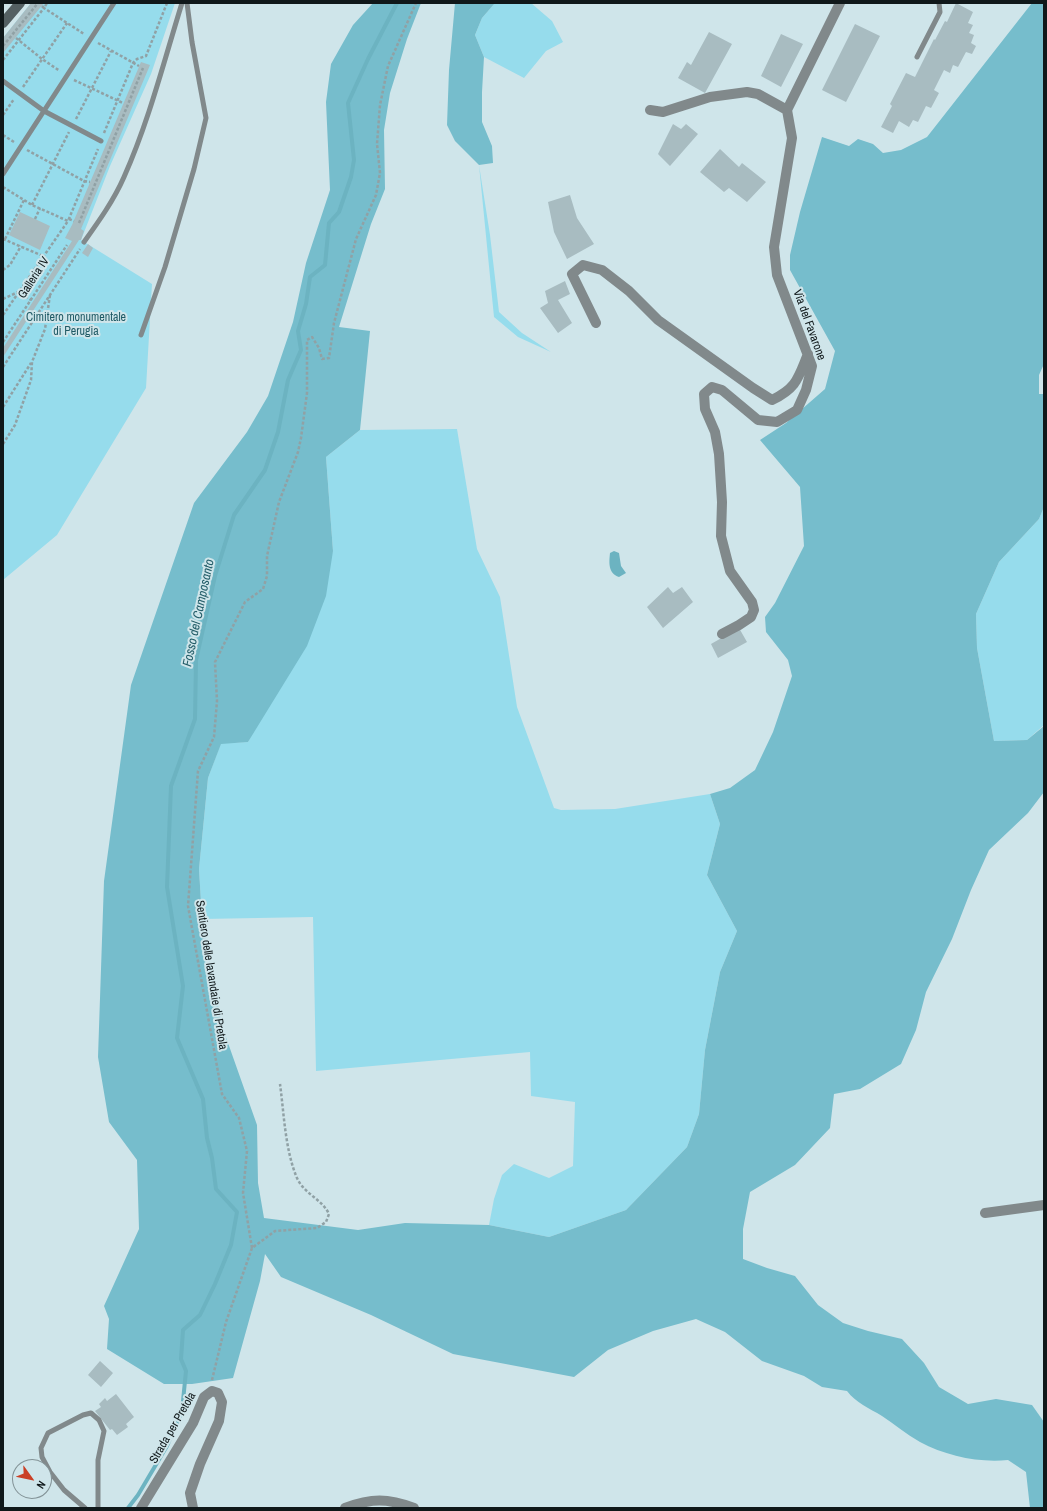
<!DOCTYPE html>
<html>
<head>
<meta charset="utf-8">
<style>
  body { margin:0 }
  #map { position:relative; width:1047px; height:1511px; overflow:hidden; background:#cfe5ea; font-family:"Archivo Narrow",sans-serif }
  canvas { display:block }
  .frame { position:absolute; inset:0; border:4px solid #10181a; pointer-events:none }
  .north { position:absolute; left:12px; top:1459px; width:40px; height:40px; box-sizing:border-box; background:#cfe5ea; border:1px solid #839397; border-radius:50%; rotate:123deg; font-size:11px; font-weight:700; line-height:16px; text-align:center; color:#10181a }
  .north::after { content:''; display:block; margin:auto; width:14px; height:18px; background:#ca3f25; clip-path:polygon(50% 0,100% 100%,50% 72%,0 100%) }
</style>
</head>
<body>
<div id="map">
<canvas width="1047" height="1511"></canvas>
<div class="frame"></div>
<div class="north">N</div>
</div>
<script>
const g = document.querySelector('canvas').getContext('2d');
g.lineJoin = 'round';
function fill(path, color) {
  g.fillStyle = color;
  g.fill(path, 'evenodd');
}
function trace(path, color, width, dash) {
  g.strokeStyle = color;
  g.lineWidth = width;
  g.lineCap = dash ? 'butt' : 'round';
  g.setLineDash(dash || []);
  g.stroke(path);
}
function label(font, color, halo, rows, align = 'center') {
  g.font = font + ' "Archivo Narrow",sans-serif';
  g.lineWidth = 4;
  g.setLineDash([]);
  g.textBaseline = 'middle';
  g.strokeStyle = halo;
  g.fillStyle = color;
  for (const [text, x, y, turn = 0] of rows) {
    g.save();
    g.translate(x, y);
    g.rotate((+turn || 0) * Math.PI / 180);
    g.textAlign = isNaN(turn) ? turn : align;
    if (halo) g.strokeText(text, 0, 0);
    g.fillText(text, 0, 0);
    g.restore();
  }
}
const green = new Path2D(`
  M31 3H175L151 74 110 166 81 240 152 284 146 388 57 535 3 580V38Z
  M495 3H531L552 21 563 42 546 51 524 78 484 57 475 35 482 18Z
  M479 165 490 235 499 312 522 333 551 352 518 337 494 317Z
  M457 429 477 549 500 597 517 707 554 808 561 810 615 809 710 794 720 824 707 875 737 931 720 972 705 1050 699 1114 687 1147 626 1210 549 1237 489 1225 494 1199 502 1175 514 1164 549 1178 573 1166 575 1102 531 1096 530 1052 316 1071 313 917 202 919 199 869 208 778 221 743 248 742 333 551 326 457 360 430Z
  M1044 507V725L1027 740 994 741 977 648 976 614 999 562 1039 519Z`);
const forest = new Path2D(`
  M373 3H421L407 39 390 93 384 130 385 189 371 224 339 327 370 331 360 430 326 457 333 551 326 596 307 646 248 742 221 744 208 778 199 869 202 919 222 1026 257 1125 258 1183 264 1218 358 1230 405 1223 489 1225 549 1237 626 1210 687 1147 699 1114 705 1050 720 972 737 931 707 875 720 824 710 794 730 788 755 770 773 732 792 676 788 660 766 632 765 617 775 603 804 546 800 487 760 440 786 423 825 389 835 351 790 270V255L800 212 822 137 849 146 858 139 873 144 883 153 901 150 927 137 1032 3H1044V364L1039 375V394H1044V507L1039 519 999 562 976 614 977 648 994 741 1027 740 1044 726V792L1028 813 989 850 971 890 952 939 926 992 916 1030 901 1064 860 1089 834 1094 830 1128 795 1165 750 1192 743 1229V1259L767 1268 795 1276 818 1305 843 1323 868 1331 902 1339 924 1363 939 1387 968 1404 996 1399 1032 1405 1044 1422V1508H1030L1026 1472 1008 1460C979 1463 946 1456 920 1442 906 1434 894 1424 882 1416 869 1408 856 1403 847 1391L822 1387 804 1376 762 1361 725 1332 696 1319 653 1331 608 1350 574 1377 453 1354 371 1315 281 1277 265 1254 260 1281 233 1378 192 1384H164L107 1349 109 1319 104 1306 139 1229 137 1160 109 1122 98 1057 104 881 131 685 194 503 247 432 268 396 293 322 306 263 330 190 326 102 331 64 353 25Z
  M455 3H495L482 18 475 35 484 57 482 92V122L492 146 493 163 479 165 455 141 447 125 449 70Z`);
const water = new Path2D(`
  M614 551 619 553 621 566 626 573 619 577C608 573 609 563 610 553Z`);
const stream = new Path2D(`
  M128 1508 138 1495 167 1446 182 1411 186 1371 181 1359 183 1330 200 1315 215 1284 231 1245 237 1212 216 1189 212 1158 207 1138 203 1099 177 1038 183 986 167 887 171 786 195 719 196 660 215 576 234 515 265 470 278 432 288 380 301 350 298 331 306 304 310 277 325 265 329 223 339 212 351 177 354 160 348 103 368 59 397 3`);
const building = new Path2D(`
  M31 3H44L3 53V38Z
  M956 3 973 12 968 23 973 25 969 33 974 35 971 43 976 46 972 54 966 52 958 67 953 65 950 73 944 70 934 90 939 93 931 108 926 106 918 122 913 120 909 127 899 121 893 133 881 127 892 106 890 104 906 73 915 77 934 39 935 40 945 21 947 22Z
  M855 24 880 36 846 102 822 90Z
  M709 32 732 44 705 93 678 78 687 62 691 65Z
  M781 34 803 44 781 87 761 76Z
  M141 62 150 65 81 229 84 231 81 240H79L3 357V348L72 241 65 238 72 225Z
  M673 124 681 129 686 124 698 134 670 166 658 154Z
  M720 149 739 167 742 163 766 182 747 202 729 188 724 192 700 172Z
  M570 195 577 218 594 244 567 259 554 232 548 202Z
  M20 212 50 226 40 250 9 235Z
  M88 244 93 248 88 257 82 253Z
  M565 281 570 294 558 300 572 323 558 333 540 308 548 303 545 291Z
  M668 587 673 593 682 587 693 602 663 628 647 607Z
  M739 628 747 642 718 658 711 644Z
  M100 1361 113 1373 101 1387 88 1375Z
  M116 1394 134 1417 126 1424 128 1427 117 1435 112 1429 110 1430 95 1411 101 1407 99 1404 105 1398 107 1401Z`);
const path = new Path2D(`
  M42 6 44 8 47 3
  M16 38 42 59 60 71
  M98 43 139 66
  M3 46 38 3
  M3 60 44 8 84 34
  M74 80 123 103
  M23 87 67 23
  M3 115 14 99
  M76 119 111 51
  M104 133 133 63 137 59 146 56 167 3
  M3 135 14 142
  M27 150 84 181 90 182
  M3 187 32 205 68 221 98 149
  M32 205 69 132
  M35 219 40 208
  M69 219 74 221
  M79 223 143 68
  M3 239 43 256
  M5 239 24 200
  M3 270 10 265 21 246
  M3 299 18 292 31 300
  M3 315 68 221
  M3 342 67 245
  M3 367 80 249
  M3 407 31 363
  M3 444 15 425 31 380 32 362 45 329 50 295
  M252 1248 243 1193 247 1151 239 1118 222 1094 188 906 198 771 214 737 217 701 215 662 245 602 263 589 267 576V556L279 502 298 452 301 438 307 393V340L312 337 319 348 322 359 329 358 334 323 356 239 376 195 380 173 377 144 380 105 388 66 416 3
  M212 1380 226 1322 252 1248 275 1231 317 1228 326 1222 329 1214C322 1199 304 1194 297 1178 285 1150 284 1113 280 1084`);
const lane = new Path2D(`
  M917 57 940 12 939 3
  M3 81 44 111 101 141
  M3 174 114 3
  M84 242C99 221 114 200 124 177 149 121 164 61 182 3
  M141 335 165 267 194 169 206 118 192 42 187 3
  M85 1508 64 1490 50 1472 42 1457 41 1448 48 1433 83 1415 91 1413 99 1420 104 1431 98 1460V1508`);
const street = new Path2D(`
  M650 110 663 112 710 97 747 92 758 94 787 110
  M596 323 572 274 583 265 602 270 629 291 658 320 753 388 772 400C797 388 798 378 808 354
  M722 634 739 625 751 617 754 610 752 602 730 571 721 536 722 502 719 454 715 432 705 409 704 394 712 387 722 390 758 420 777 422 797 410 806 390 812 366 777 275 774 247 792 138 787 110 840 3
  M985 1213 1044 1205
  M141 1508 193 1423 204 1397 212 1391 218 1393 222 1402 219 1421 200 1464 190 1493 193 1508
  M345 1508C371 1498 388 1498 414 1508`);
const secondary = new Path2D(`
  M3 23 20 3`);
const streetNames = [
  ["Galleria IV",34,278,-57],
  ["Via del Favarone",809,325,70],
  ["Sentiero delle lavandaie di Pretola",211,975,81],
  ["Strada per Pretola",173,1428,-60]
];
const parkNames = [
  ["Cimitero monumentale",76,318],
  ["di Perugia",76,332]
];
const waterNames = [
  ["Fosso del Camposanto",199,613,-78]
];
fill(green, '#96dcec');
fill(forest, '#76bdcc');
fill(water, '#6cb3c1');
trace(stream, '#6cb3c1', 4);
fill(building, '#a8bcc1');
trace(path, '#90a1a5', 2.5, [3, 2]);
trace(lane, '#81898b', 5);
trace(street, '#81898b', 10);
trace(secondary, '#546063', 10);
label('12px', '#10181a', '#cfe5ea', streetNames);
label('12px', '#1f5a65', '#cfe5ea', parkNames);
label('italic 13px', '#235d68', '#cfe5ea', waterNames);
</script>
</body>
</html>
